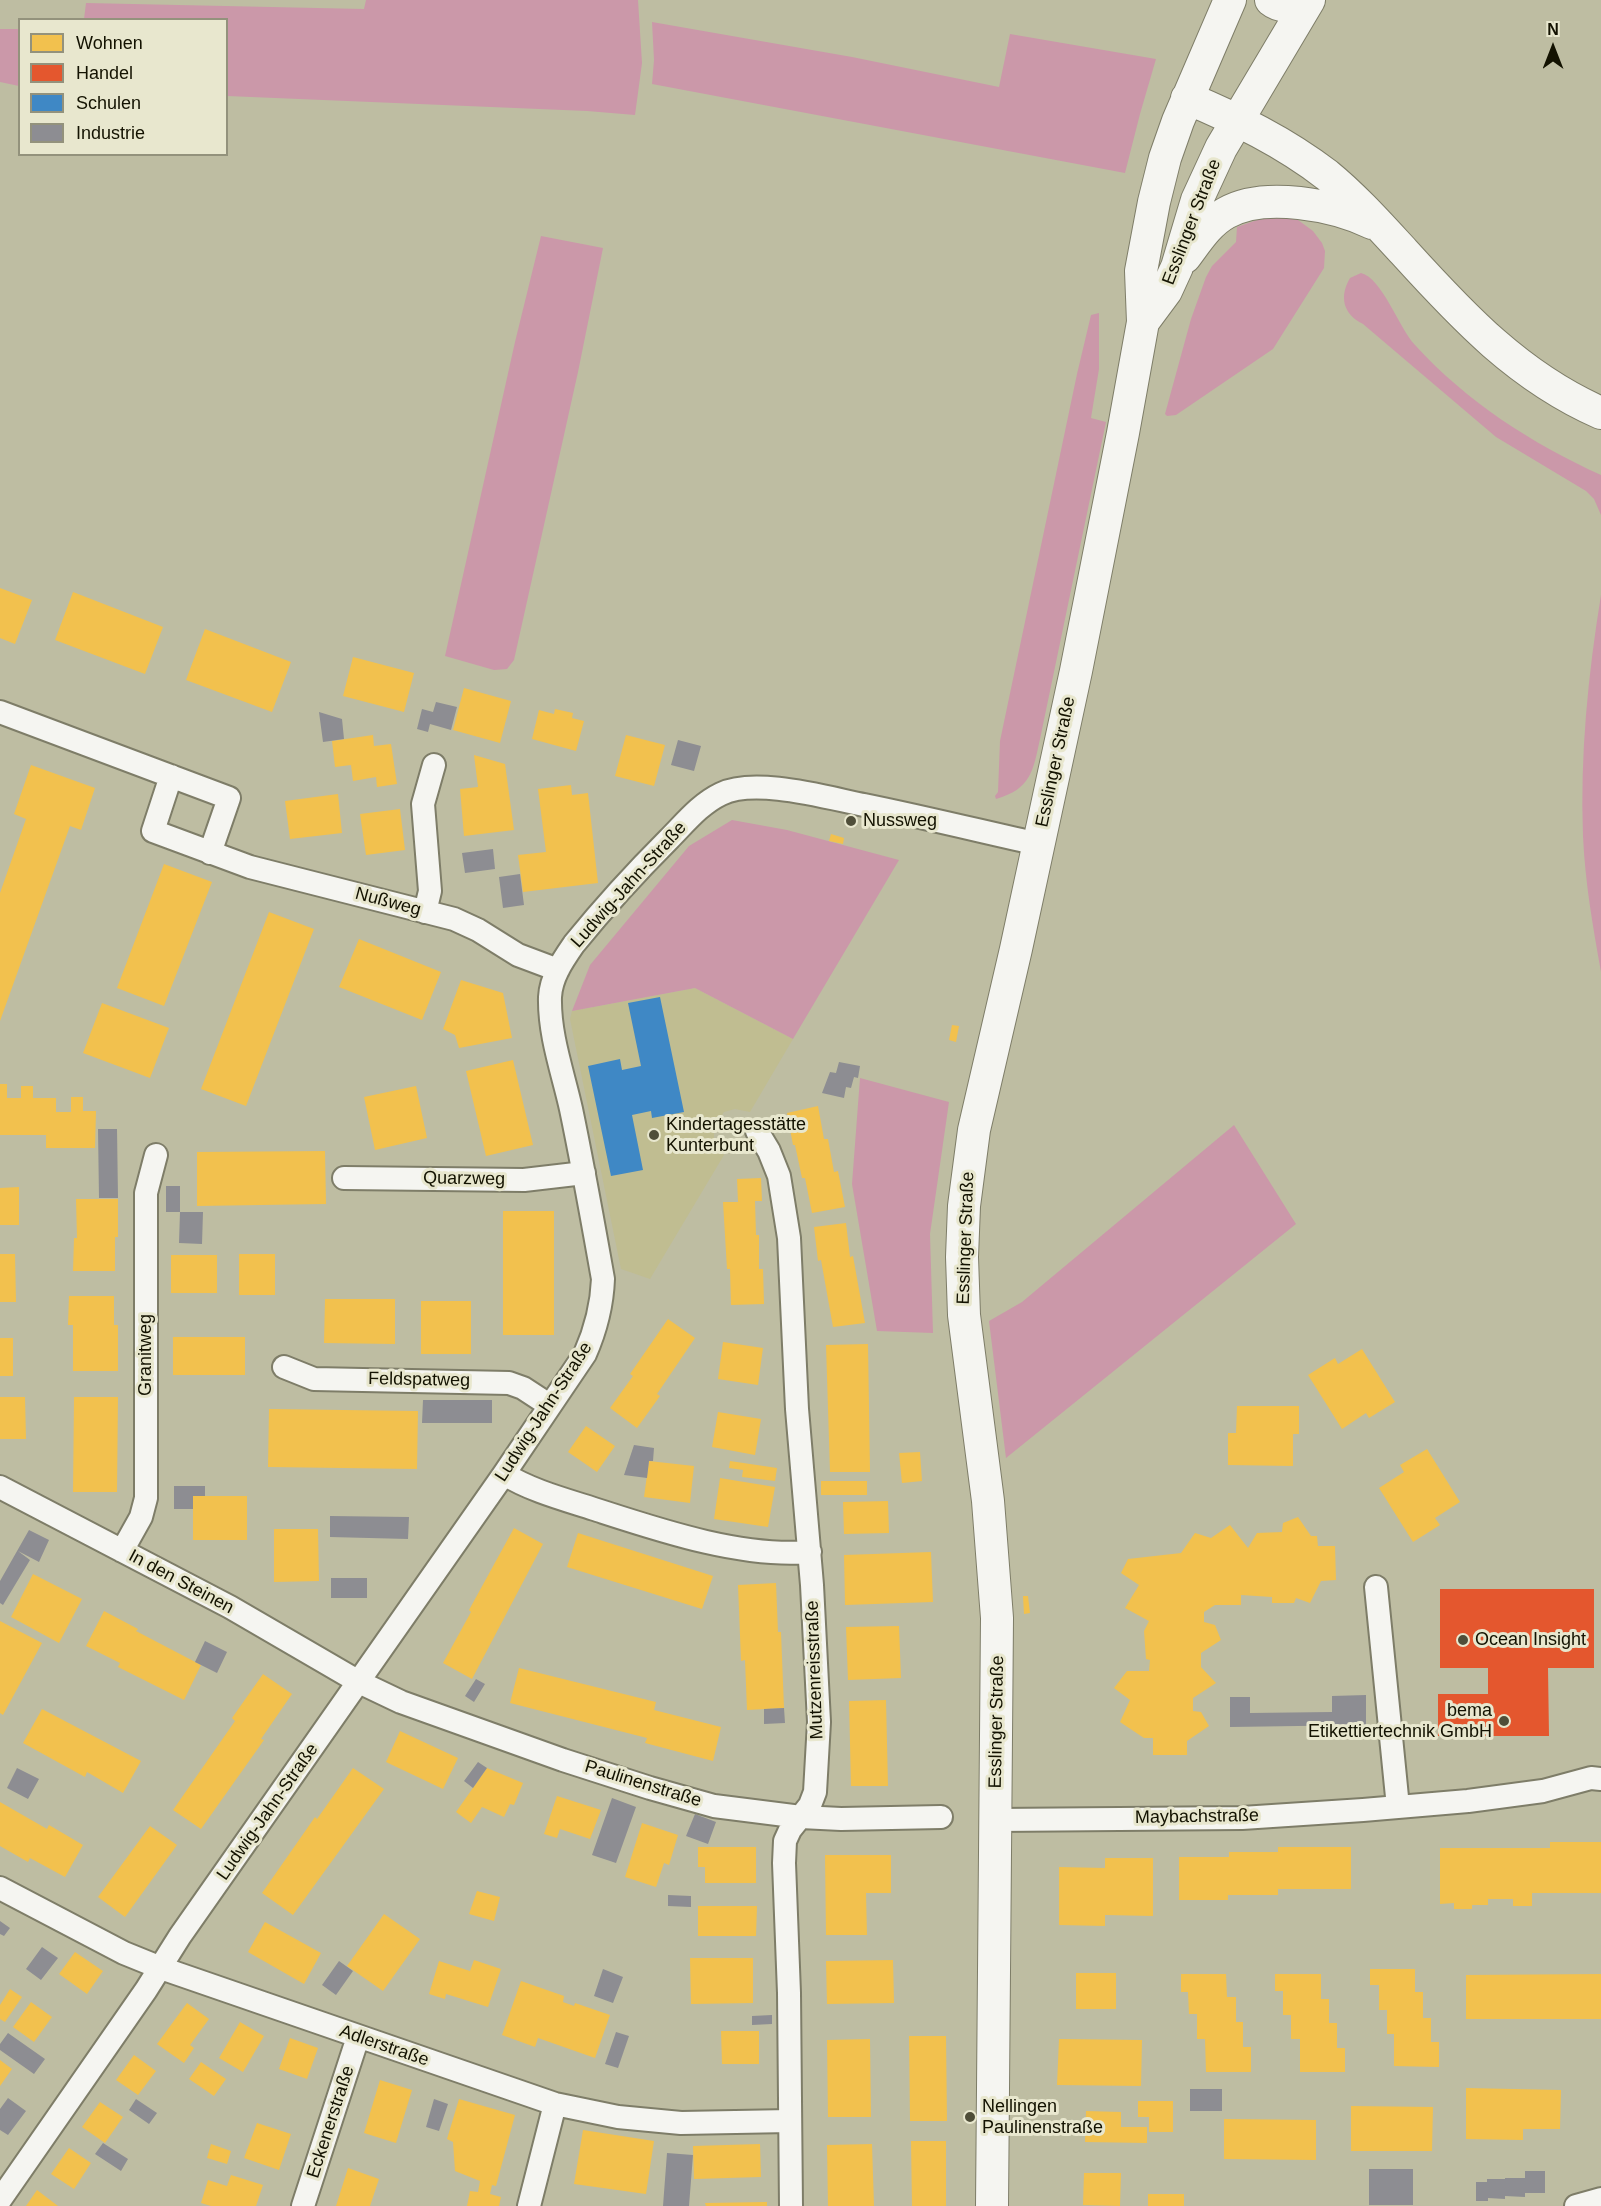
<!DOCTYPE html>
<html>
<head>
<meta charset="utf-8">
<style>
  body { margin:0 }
  #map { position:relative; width:1601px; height:2206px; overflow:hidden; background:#bebda2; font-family:Arial,sans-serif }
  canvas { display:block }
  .legend { position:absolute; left:18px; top:18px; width:210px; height:138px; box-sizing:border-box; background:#e8e7ce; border:2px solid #93927c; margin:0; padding:8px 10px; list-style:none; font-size:18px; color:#131201 }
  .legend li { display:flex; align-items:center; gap:12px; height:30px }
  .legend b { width:30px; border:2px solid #93927c }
  .north { position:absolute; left:1523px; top:18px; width:60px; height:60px; -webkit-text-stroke:4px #e8e7ce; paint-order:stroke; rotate:0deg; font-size:16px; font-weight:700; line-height:24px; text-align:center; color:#131201 }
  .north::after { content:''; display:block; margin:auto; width:21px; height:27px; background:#131201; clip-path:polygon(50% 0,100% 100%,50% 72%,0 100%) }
</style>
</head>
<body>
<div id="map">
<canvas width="1601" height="2206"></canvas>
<ul class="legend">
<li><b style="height:16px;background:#f2c14e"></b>Wohnen</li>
<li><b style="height:16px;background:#e4572e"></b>Handel</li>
<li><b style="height:16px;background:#3f88c5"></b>Schulen</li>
<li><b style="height:16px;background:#8d8d92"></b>Industrie</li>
</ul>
<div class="north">N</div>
</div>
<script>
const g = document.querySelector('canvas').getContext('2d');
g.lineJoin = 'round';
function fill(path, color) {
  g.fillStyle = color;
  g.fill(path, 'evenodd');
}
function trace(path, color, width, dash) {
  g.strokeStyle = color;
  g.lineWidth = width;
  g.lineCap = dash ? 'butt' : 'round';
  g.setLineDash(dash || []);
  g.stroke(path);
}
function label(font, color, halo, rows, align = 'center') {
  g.font = font + ' Arial,sans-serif';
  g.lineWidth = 6;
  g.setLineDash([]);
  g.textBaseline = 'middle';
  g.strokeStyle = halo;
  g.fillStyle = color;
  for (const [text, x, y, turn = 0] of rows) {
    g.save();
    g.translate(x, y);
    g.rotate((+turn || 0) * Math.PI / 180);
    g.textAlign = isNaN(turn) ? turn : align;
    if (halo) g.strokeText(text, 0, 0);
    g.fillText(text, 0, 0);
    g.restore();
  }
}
const built = new Path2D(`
  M695 988 793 1039 750 1112 735 1109 724 1112 714 1127V1143L724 1155 650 1279 621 1269 570 1019 572 1011Z`);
const green = new Path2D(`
  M366 0H638L642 63 635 115 587 111 227 96 226 20 84 19 86 3 364 9Z
  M652 22 852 57 999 87 1010 34 1156 59 1140 114 1125 173 652 84 654 60Z
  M0 29H19V86L0 82Z
  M1279 217 1298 220 1313 231 1322 243 1325 251 1324 268 1273 349 1176 415 1167 416 1165 414 1191 319 1206 277 1212 266 1236 242 1237 227 1257 220Z
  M541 236 603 248 578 372 514 660 507 669 494 670 445 656 515 342Z
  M1361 273C1382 278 1399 328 1415 345 1467 402 1531 443 1601 475V515L1594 499 1586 491 1496 437 1363 324C1343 314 1339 297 1350 278Z
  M1099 313V369L1091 418 1106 422 1040 739C1033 771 1031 789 996 799L995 796 998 792 1000 741 1077 374 1091 315Z
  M1601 595V972C1593 927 1585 882 1583 836 1580 755 1588 675 1601 595Z
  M732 820 787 830 899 860 793 1039 695 988 572 1011 590 965 689 846Z
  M860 1078 949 1102 930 1234 933 1333 877 1331 852 1184Z
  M1234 1125 1296 1224 1006 1458 989 1321 1022 1302Z`);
const homes = new Path2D(`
  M0 588 32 600 15 644 0 638Z
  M73 592 163 627 145 674 55 640Z
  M205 629 291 662 272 712 186 680Z
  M353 657 414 673 404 712 343 696Z
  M464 688 511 701 500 743 453 730Z
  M555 709 573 713 572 718 584 721 576 751 532 739 539 710 554 714Z
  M373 735 374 746 391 744 397 784 377 787 376 777 353 781 351 765 335 767 332 741Z
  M626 735 665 745 654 786 615 776Z
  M474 755 505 764 514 830 464 836 460 789 478 787Z
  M31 765 95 788 81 830 70 826 0 1021V893L26 819 14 814Z
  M571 785 572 795 588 793 598 883 523 892 518 855 546 852 538 789Z
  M338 794 342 833 290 839 285 801Z
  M400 809 405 850 366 855 360 814Z
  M831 834 844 838 843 844 829 841Z
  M164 864 212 882 164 1006 117 988Z
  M269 912 314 929 246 1106 201 1089Z
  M359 939 441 972 422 1020 339 987Z
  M461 980 503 993 512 1038 459 1048 455 1035 443 1029Z
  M102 1003 169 1028 150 1078 83 1053Z
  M952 1025 959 1026 956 1042 949 1040Z
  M513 1060 533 1145 486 1156 466 1071Z
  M0 1084H7V1098H21V1086H33V1098H56V1112H71V1097H83V1111H96L95 1148H46V1135H0Z
  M416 1086 427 1138 375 1150 364 1097Z
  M818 1106 824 1139H828L834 1172 838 1171 845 1207 812 1213 805 1178H802L795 1145H793L787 1113Z
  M325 1151 326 1204 197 1206V1152Z
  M761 1178 762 1201H755L756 1235H759V1269H763L764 1304 731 1305 730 1269H727L723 1202H738L737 1179Z
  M19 1187V1225H0V1188Z
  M76 1199H118V1237H115V1271H73L74 1238H77Z
  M503 1211H554V1335H503Z
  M846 1223 850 1257 853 1256 865 1323 833 1327 821 1260 818 1261 814 1227Z
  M0 1254H15L16 1302H0Z
  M239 1254H275V1295H239Z
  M171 1255H217V1293H171Z
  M69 1296H114V1325H118V1371H73V1325H68Z
  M325 1299H395V1344L324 1343Z
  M421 1301H471V1354H421Z
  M668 1319 695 1338 657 1394 660 1396 637 1428 610 1408 633 1376 630 1374Z
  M173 1337H245V1375H173Z
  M0 1338H13V1376H0Z
  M723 1342 763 1348 758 1385 718 1379Z
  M868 1344 870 1472H830L826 1345Z
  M1362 1349 1395 1402 1369 1418 1366 1413 1342 1429 1308 1375 1335 1358 1338 1364Z
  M0 1397H25L26 1439H0Z
  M74 1397H118L117 1492H73Z
  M1237 1406H1299V1434H1293V1466L1228 1465V1433H1236Z
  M269 1409 418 1411 417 1469 268 1467Z
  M718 1412 761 1419 755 1455 712 1447Z
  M586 1426 615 1446 597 1472 568 1452Z
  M1427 1449 1460 1502 1435 1518 1440 1525 1413 1542 1379 1488 1404 1472 1400 1465Z
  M920 1452 922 1481 902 1483 899 1453Z
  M649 1461 694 1466 690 1503 644 1497Z
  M730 1461 777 1468 775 1481 742 1477 743 1470 729 1468Z
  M720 1478 775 1487 768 1527 714 1519Z
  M821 1481H867V1495H821Z
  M193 1496H247V1540H193Z
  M888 1501 889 1533 844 1534 843 1502Z
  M1298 1517 1311 1536H1317L1318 1546H1335L1336 1580 1321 1581 1310 1603 1296 1598 1294 1603H1272V1597L1241 1595V1605H1215L1204 1612V1622L1215 1625 1221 1640 1201 1653V1667L1216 1683 1193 1698V1711L1201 1712 1209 1726 1187 1741V1755H1153V1738H1144L1120 1722 1130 1700 1114 1688 1127 1671H1149L1150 1660 1146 1659 1144 1631 1149 1621 1125 1608 1139 1585 1121 1573 1128 1559 1181 1553 1195 1533 1211 1538 1230 1525 1248 1548 1257 1533 1282 1532 1283 1523Z
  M514 1528 543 1544 472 1679 443 1663 471 1612 469 1610Z
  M274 1529H318L319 1581 274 1582Z
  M578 1533 713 1576 702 1609 567 1567Z
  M931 1552 933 1602 845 1605 844 1555Z
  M33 1574 82 1599 59 1643 11 1617Z
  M776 1583 778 1632H781L784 1708 747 1710 745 1660 741 1661 738 1585Z
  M1023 1596H1028L1030 1613 1024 1614Z
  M104 1611 138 1629 136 1631 201 1665 184 1700 118 1667 120 1663 86 1646Z
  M0 1621 42 1643 3 1715 0 1713Z
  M899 1626 901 1678 848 1680 846 1627Z
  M519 1668 656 1702 654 1710 721 1727 713 1761 645 1743 647 1738 510 1703Z
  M263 1674 292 1694 261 1739 264 1740 201 1829 173 1810 235 1721 232 1718Z
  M886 1700 888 1786H851L849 1701Z
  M42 1709 141 1761 123 1793 87 1772 85 1777 23 1743Z
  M400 1731 458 1758 443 1789 386 1762Z
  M353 1768 384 1789 293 1915 262 1893 315 1817 317 1819Z
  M487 1768 523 1783 514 1805 510 1804 504 1817 482 1807 471 1823 456 1812Z
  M557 1796 601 1810 590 1839 560 1829 557 1838 544 1834Z
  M0 1802 47 1829 49 1825 83 1845 65 1877 30 1858 28 1862 0 1846Z
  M642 1823 678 1835 669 1865 664 1863 656 1887 625 1877Z
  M150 1826 177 1845 125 1917 98 1897Z
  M1550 1842H1601V1893H1532V1906H1513V1899H1488V1905H1472V1909H1454V1903L1440 1904V1848H1550Z
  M698 1847H756V1883H705V1867H698Z
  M1278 1847H1351V1889H1278V1895H1228V1900H1179V1857H1229V1852H1278Z
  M825 1855H891V1893H866L867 1935H826Z
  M1105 1858H1153V1916L1105 1915V1926L1059 1925V1867L1105 1868Z
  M477 1891 500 1897 494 1921 469 1914Z
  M698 1906H757L756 1936H698Z
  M384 1914 420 1939 383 1991 347 1966Z
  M265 1922 321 1953 304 1984 248 1952Z
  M75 1952 103 1971 87 1994 59 1974Z
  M690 1958H753V2003L691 2004Z
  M474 1960 501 1969 488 2007 446 1994 445 1999 429 1994 439 1961 470 1971Z
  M893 1960 894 2003 827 2004 826 1961Z
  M1370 1969H1415V1992H1423V2018H1431V2042H1439V2067L1394 2066V2034H1387V2010H1379V1985H1370Z
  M1076 1973H1116V2009H1076Z
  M1181 1974H1226L1227 1997H1236V2022H1243V2047H1251V2072H1206L1205 2039H1197V2014H1189L1188 1992H1181Z
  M1275 1974H1321V1999H1329V2023H1337V2048H1345V2072H1300V2039H1291V2015H1283V1991H1275Z
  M1601 1974V2019H1466V1975Z
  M521 1981 564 1996 563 2002 574 2006 575 2003 610 2015 595 2058 538 2038 535 2047 502 2035Z
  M10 1989 22 1997 5 2022 0 2019V2005Z
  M31 2002 52 2017 34 2042 13 2027Z
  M187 2003 209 2019 190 2045 194 2048 184 2063 157 2044Z
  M240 2022 264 2036 243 2072 219 2058Z
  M721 2031H759V2064H722Z
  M909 2036H946L947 2121H910Z
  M290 2038 318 2048 307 2079 279 2069Z
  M870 2039 871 2117H828L827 2040Z
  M1059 2039 1142 2040 1141 2086 1057 2085Z
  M134 2055 156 2071 138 2095 116 2080Z
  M0 2060 12 2069 0 2086Z
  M201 2062 226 2079 214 2096 189 2079Z
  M380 2080 412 2090 396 2143 364 2133Z
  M1466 2088 1561 2090 1560 2129H1523V2140L1466 2139Z
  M459 2099 515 2115 496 2186 492 2185 490 2194 501 2197 499 2206H467L470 2191 478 2192 480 2181 455 2171 453 2142 447 2139Z
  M1138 2101H1173V2132H1149V2117H1138Z
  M100 2102 123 2117 105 2143 82 2127Z
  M1351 2106 1433 2107 1432 2151H1351Z
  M1086 2111 1121 2112V2127H1147V2143L1085 2142Z
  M1224 2119 1316 2120V2160L1224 2159Z
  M257 2123 291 2134 279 2170 244 2158Z
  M583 2130 654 2141 646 2194 574 2184Z
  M911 2141H946V2206H912Z
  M211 2144 231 2151 227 2164 207 2158Z
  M760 2144 761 2177 694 2179 693 2146Z
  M872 2144 874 2206H828L827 2145Z
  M69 2148 91 2163 74 2189 51 2174Z
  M348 2168 379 2179 370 2206H336Z
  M1084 2173H1121L1120 2206 1083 2205Z
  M231 2175 263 2185 256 2206H211L201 2203 208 2180 227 2186Z
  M37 2190 58 2206H26Z
  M1148 2194H1184V2206H1148Z
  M767 2202V2206H706L705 2203Z`);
const shops = new Path2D(`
  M1440 1589H1594V1668H1548L1549 1736H1438V1694H1488V1668H1440Z`);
const schools = new Path2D(`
  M660 997 684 1112 652 1118 651 1111 632 1115 643 1170 611 1176 588 1066 620 1059 622 1070 641 1066 628 1003Z`);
const industry = new Path2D(`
  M436 702 457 707 451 730 430 724 428 732 417 729 422 709 433 712Z
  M319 712 342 719 344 739 323 742Z
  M678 740 701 746 694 771 671 765Z
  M493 849 495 869 465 873 462 853Z
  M520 874 524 905 503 908 499 877Z
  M839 1062 860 1066 858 1078 854 1077 851 1088 846 1087 844 1098 822 1093 830 1072 836 1073Z
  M98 1129H117L118 1198H99Z
  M166 1186H180V1212H166Z
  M180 1212H203L202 1244 179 1243Z
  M423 1400H492V1423H422Z
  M634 1445 654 1448 653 1461H649L647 1478 624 1475Z
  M174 1486H205V1496H193V1509H174Z
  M330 1516 409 1517 408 1539 330 1537Z
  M29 1530 49 1540 39 1562 18 1551 30 1560 3 1605 0 1603V1581Z
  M331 1578H367V1598H331Z
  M205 1641 227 1652 217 1673 195 1662Z
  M476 1679 485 1684 474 1702 465 1696Z
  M1366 1695V1725L1230 1727V1697H1250V1713L1332 1712V1696Z
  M784 1708 785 1723 764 1724V1709Z
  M478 1762 487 1768 473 1788 464 1781Z
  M17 1768 39 1779 28 1799 7 1788Z
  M612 1798 636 1807 616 1863 592 1855Z
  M695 1814 716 1822 708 1844 686 1836Z
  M668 1895 691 1896V1907L668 1906Z
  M0 1921 10 1928 4 1936 0 1934Z
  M42 1947 58 1958 41 1980 26 1969Z
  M339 1961 353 1971 336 1995 322 1985Z
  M603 1969 623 1977 613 2003 594 1996Z
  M772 2015V2024L752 2025V2016Z
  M616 2032 629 2036 618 2068 605 2064Z
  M8 2033 45 2059 34 2074 0 2050V2044Z
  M1190 2089H1222V2111H1190Z
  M8 2098 26 2111 8 2135 0 2130V2109Z
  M136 2099 157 2113 149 2124 129 2110Z
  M434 2099 448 2104 439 2131 426 2127Z
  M103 2143 128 2159 121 2171 95 2154Z
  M667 2153 693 2155 689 2206H663Z
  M1369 2169H1413V2205H1369Z
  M1525 2171H1545V2193H1525V2197L1505 2196V2199L1488 2198V2201H1476V2182H1487V2179H1505V2178H1525Z`);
const minor = new Path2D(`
  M0 712 229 798 210 853
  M171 776 153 831 250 867 454 919 478 930 518 955 558 970
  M425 912 430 891 423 804 434 765
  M757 1131 769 1151 779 1176 789 1238 797 1409 812 1585 819 1722 815 1792 810 1805 790 1830 785 1841 784 1863 789 1993 791 2206
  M344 1178 524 1180 584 1173
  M284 1367 314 1379 509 1383 523 1388 549 1405
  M504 1474C532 1491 563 1499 594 1509 659 1530 741 1558 810 1552
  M0 1487 230 1607 359 1682 401 1702 563 1760 650 1788 714 1806 801 1817 841 1819 941 1817
  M122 1551 141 1517 146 1498V1193L156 1155
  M1376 1587 1398 1807
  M996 1820 1242 1818 1363 1810 1468 1801 1543 1791 1591 1778 1601 1779
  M0 1888 124 1953 161 1968 555 2104 618 2117 681 2123 790 2121
  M0 2200 146 1990 180 1936 504 1474 585 1354C596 1329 602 1306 603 1279 593 1223 583 1166 571 1109 563 1073 549 1035 550 997 551 977 563 960 574 944 604 907 636 872 669 839 685 823 700 804 721 794 755 777 828 798 864 805 923 817 980 831 1038 844
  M303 2206 358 2037
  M529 2206 555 2104
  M1576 2206 1601 2199`);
const secondary = new Path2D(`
  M1271 0C1282 9 1294 5 1307 0
  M1187 98C1237 119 1284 142 1327 175 1355 198 1379 225 1404 252 1463 317 1519 377 1601 413
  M1185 257C1197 241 1208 223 1226 213 1264 191 1335 205 1372 223
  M1143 322 1166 291 1177 267 1197 200 1221 148 1309 0
  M992 2206 997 1618 988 1501 964 1315 962 1257 964 1206 974 1130 1016 949 1076 671 1123 433 1143 322 1141 271 1154 202 1165 158 1178 121 1230 0`);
const markers = [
  [851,821,6,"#4f4e39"],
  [654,1135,6,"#4f4e39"],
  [1463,1640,6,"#4f4e39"],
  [1504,1721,6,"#4f4e39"],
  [970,2117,6,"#4f4e39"]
];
const streetNames = [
  ["Esslinger Straße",1192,222,-69],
  ["Esslinger Straße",1056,762,-78],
  ["Ludwig-Jahn-Straße",629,885,-48],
  ["Nußweg",388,902,15],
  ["Quarzweg",464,1179,1],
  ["Esslinger Straße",966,1238,-88],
  ["Granitweg",146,1355,-90],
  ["Feldspatweg",419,1380,1],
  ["Ludwig-Jahn-Straße",544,1412,-57],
  ["In den Steinen",181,1582,28],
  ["Mutzenreisstraße",815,1670,-92],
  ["Esslinger Straße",997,1722,-89],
  ["Paulinenstraße",643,1784,17],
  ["Ludwig-Jahn-Straße",268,1812,-55],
  ["Maybachstraße",1197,1817,-1],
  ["Adlerstraße",384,2046,19],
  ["Eckenerstraße",331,2122,-72]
];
const poiNames = [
  ["Nussweg",863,821],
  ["Kindertagesstätte",666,1125],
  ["Kunterbunt",666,1146],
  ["Ocean Insight",1475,1640],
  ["bema",1492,1711,"right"],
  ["Etikettiertechnik GmbH",1492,1732,"right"],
  ["Nellingen",982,2107],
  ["Paulinenstraße",982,2128]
];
fill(built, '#c0bd91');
fill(green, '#cb98a9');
fill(homes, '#f2c14e');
fill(shops, '#e4572e');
fill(schools, '#3f88c5');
fill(industry, '#8d8d92');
trace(minor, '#7e7d68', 26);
trace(secondary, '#7e7d68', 34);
trace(minor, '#f5f5f1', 22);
trace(secondary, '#f5f5f1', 32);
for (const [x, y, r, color] of markers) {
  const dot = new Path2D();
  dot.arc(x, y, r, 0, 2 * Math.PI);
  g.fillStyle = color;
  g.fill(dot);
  trace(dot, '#e8e7ce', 2);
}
label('18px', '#131201', '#e8e7ce', streetNames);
label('18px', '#131201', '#e8e7ce', poiNames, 'left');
</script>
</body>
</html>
